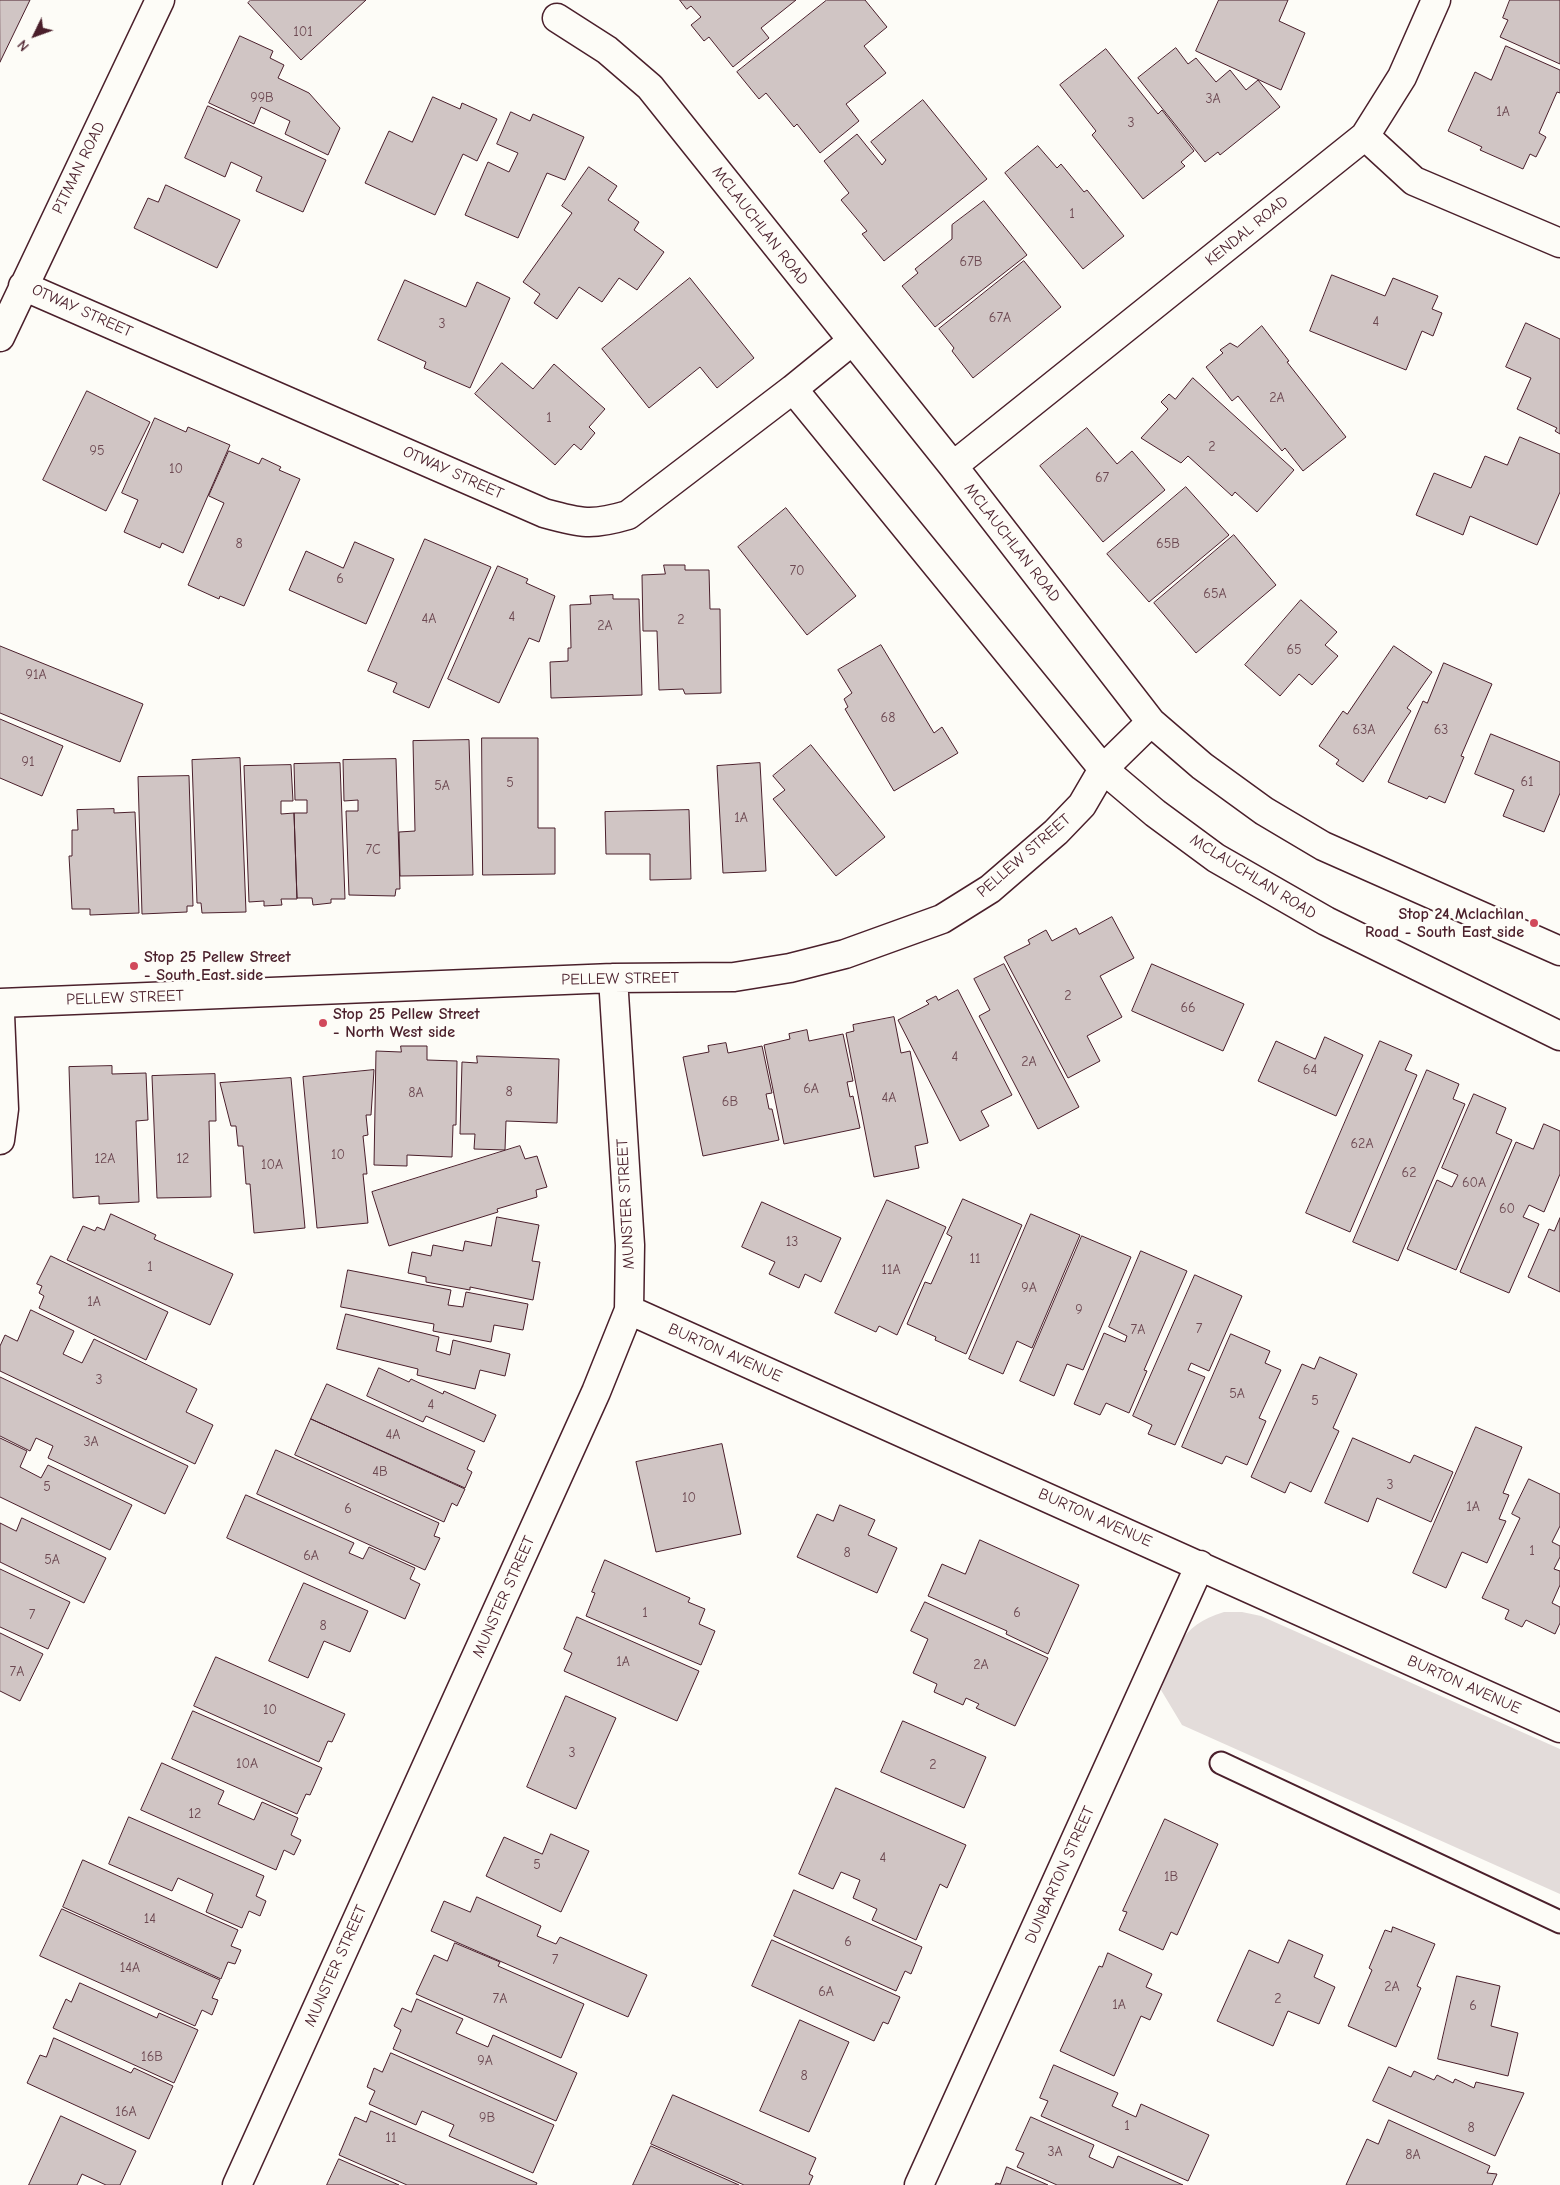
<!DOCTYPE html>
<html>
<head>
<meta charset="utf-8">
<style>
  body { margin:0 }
  #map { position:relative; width:1560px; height:2185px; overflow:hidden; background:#fdfcf7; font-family:"Comic Neue",sans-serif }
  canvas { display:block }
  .north { position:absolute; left:10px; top:10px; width:50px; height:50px; -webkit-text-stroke:4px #fdfcf7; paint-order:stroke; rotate:228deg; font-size:14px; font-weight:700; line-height:20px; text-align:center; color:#4a1f2b }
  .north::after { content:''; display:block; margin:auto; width:18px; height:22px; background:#4a1f2b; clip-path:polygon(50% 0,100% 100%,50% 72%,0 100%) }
</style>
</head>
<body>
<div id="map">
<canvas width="1560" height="2185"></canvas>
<div class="north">N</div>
</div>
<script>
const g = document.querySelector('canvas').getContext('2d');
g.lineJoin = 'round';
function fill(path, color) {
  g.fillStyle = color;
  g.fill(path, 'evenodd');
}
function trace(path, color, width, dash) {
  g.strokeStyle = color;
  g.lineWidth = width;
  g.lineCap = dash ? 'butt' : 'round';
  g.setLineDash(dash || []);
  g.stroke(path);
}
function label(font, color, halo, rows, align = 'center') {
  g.font = font + ' "Comic Neue",sans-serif';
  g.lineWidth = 5;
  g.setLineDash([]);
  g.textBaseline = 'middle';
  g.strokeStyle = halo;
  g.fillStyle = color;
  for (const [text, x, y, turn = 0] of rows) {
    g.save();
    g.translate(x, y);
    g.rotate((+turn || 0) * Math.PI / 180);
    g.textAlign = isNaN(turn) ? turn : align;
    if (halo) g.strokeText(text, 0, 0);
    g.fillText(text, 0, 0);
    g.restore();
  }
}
const green = new Path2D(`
  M1224 1612H1242L1261 1616 1560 1749V1894L1182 1725 1161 1690C1177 1650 1178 1626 1224 1612Z`);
const building = new Path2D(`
  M0 0H30L0 62Z
  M251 0H366L301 60 248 3Z
  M680 0H796L761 28 769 38 733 67 709 37 704 41 691 25 701 17 691 6 687 9Z
  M827 0H865L887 27 864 46 886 73 846 104 859 121 820 153 797 124 794 127 766 93 759 99 737 72Z
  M1219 0H1288L1279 21 1305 33 1281 90 1196 51Z
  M1510 0H1560V64L1500 37 1508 20 1503 18Z
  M240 36 273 51 270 58 284 65 278 78 309 93 340 128 328 155 285 134 290 121 261 107 254 124 209 103Z
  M1506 46 1560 70V93L1557 92 1539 133 1546 137 1536 157 1530 154 1523 169 1480 150 1482 147 1448 131 1475 72 1491 80Z
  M1176 48 1188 64 1196 58 1216 82 1230 70 1246 90 1258 80 1280 107 1220 155 1218 152 1205 162 1138 78Z
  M1106 49 1158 114 1162 110 1194 151 1181 162 1185 166 1143 199 1092 135 1096 131 1060 85Z
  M433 97 460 109 462 103 497 119 477 161 463 154 435 215 365 183 389 131 412 142Z
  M923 100 987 179 884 261 862 234 867 231 841 200 849 193 824 161 857 134 882 165 886 160 871 142Z
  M208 106 326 160 303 212 256 191 262 177 231 162 225 177 185 158Z
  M511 112 530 121 533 114 584 137 565 180 547 173 518 238 465 215 488 162 509 172 518 153 497 144Z
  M1038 146 1057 168 1061 164 1084 192 1087 190 1124 236 1083 269 1005 173Z
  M589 167 617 186 608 200 639 222 634 230 664 252 637 290 619 278 602 302 579 287 557 319 534 303 540 294 523 282 572 213 562 206Z
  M166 185 240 220 217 268 134 228 148 198 158 202Z
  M984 201 1027 255 935 327 902 286 918 273 915 269 952 239V225Z
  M1024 261 1061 307 973 378 952 351 954 348 939 329Z
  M1332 275 1385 296 1393 278 1438 296 1432 309 1442 313 1433 336 1422 331 1406 370 1310 331Z
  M690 278 754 358 717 388 700 367 649 408 602 349Z
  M405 280 466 307 477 282 510 298 470 388 424 368 426 362 378 340Z
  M1526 323 1560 339V434L1555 431 1557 428 1517 409 1531 378 1506 367Z
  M1262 326 1289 361 1287 362 1346 437 1303 471 1285 448 1282 451 1238 396 1232 401 1206 367 1223 353 1220 350 1230 343 1237 347Z
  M502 363 533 389 554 364 605 409 589 427 595 433 581 450 574 444 555 465 475 394Z
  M1193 378 1294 470 1257 512 1235 492 1232 496 1188 456 1181 463 1141 438 1168 409 1161 402 1169 394 1175 399Z
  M87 391 150 422 106 511 43 480Z
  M155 418 186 432 188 427 230 445 183 553 162 543 160 548 124 532 138 500 122 493Z
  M1087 428 1117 464 1132 451 1165 490 1103 542 1040 466Z
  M1520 437 1560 454V492L1537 545 1470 516 1463 535 1416 515 1434 473 1471 488 1485 456 1507 465Z
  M229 451 259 464 262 458 281 467 279 470 300 479 244 606 220 596 219 599 188 585 224 503 209 496Z
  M1186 487 1229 535 1149 602 1107 554Z
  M786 508 856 596 807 635 738 547Z
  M1234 535 1276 585 1196 653 1154 603Z
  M425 539 491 567 429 708 393 692 397 683 368 671Z
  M355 542 394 559 366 624 289 590 306 551 343 568Z
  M664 565H685V570H709L710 609H720L721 693 685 694 683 689 659 690 657 631H643L642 575 665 574Z
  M498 566 528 579 526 583 555 596 539 642 529 638 499 703 448 679Z
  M613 595V599H639L642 695 551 698 550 662 568 661V648H571L570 605 591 604 590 596Z
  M1301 600 1337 632 1325 645 1338 656 1312 685 1299 674 1280 696 1245 665Z
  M881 645 934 733 942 727 958 753 894 791 845 709 848 707 844 699 852 693 838 670Z
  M0 646 143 704 120 762 0 713Z
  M1394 646 1432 672 1407 708 1411 711 1363 782 1336 764 1339 760 1319 746 1343 711 1347 714Z
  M1444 663 1492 684 1461 756 1464 757 1445 803 1429 796 1427 799 1388 782 1423 701 1427 703Z
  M0 719 63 746 42 796 0 778Z
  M1491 734 1560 762V793L1544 832 1503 816 1514 790 1475 774Z
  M482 738H538V828H555V874L483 875Z
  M469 740 473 875 400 876 399 832 415 831 413 741Z
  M811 745 885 837 836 876 773 799 785 790 773 776Z
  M240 758 246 912 202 913 201 903H197L192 760Z
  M396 759 400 889H396L395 896 349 895 346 811H358V800L344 801 343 760Z
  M340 763 345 899H331V903L313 905 312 898H297L294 813H307V800H295L294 764Z
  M760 763 766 871 723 873 717 766Z
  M291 765 293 801H281V814L294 813 297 899H281L282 905 264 906V901L249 902 244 766Z
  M189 776 193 906H187V912L142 914 138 777Z
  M114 809V813L135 812 139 913 90 915V909H72L69 856H72V830H78L77 810Z
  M689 810 691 879 650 880V854H606L605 812Z
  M1112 917 1134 958 1100 976 1122 1017 1087 1036 1100 1061 1068 1078 1004 957 1030 944 1028 940 1046 930 1052 941 1076 928 1079 934Z
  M1004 964 1079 1107 1038 1129 979 1016 990 1010 974 979Z
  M1152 964 1244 1004 1223 1051 1132 1011Z
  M958 990 1012 1095 981 1111 989 1126 960 1141 898 1020 929 1004 926 1001 936 996 938 1000Z
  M894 1017 901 1053 910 1051 928 1143 915 1146 919 1168 874 1177 846 1033 854 1031 853 1025Z
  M807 1030 809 1041 843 1034 853 1081 847 1082 850 1097 853 1096 860 1128 784 1144 764 1045 790 1039 789 1034Z
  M1325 1037 1363 1055 1336 1116 1258 1081 1276 1041 1315 1059Z
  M1380 1041 1412 1055 1405 1070 1417 1075 1350 1232 1306 1213Z
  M726 1043 728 1053 762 1046 772 1093 766 1094 769 1109H772L779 1140 703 1156 683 1057 709 1052 708 1046Z
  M401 1046H427V1060L457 1061 456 1125H453L452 1157 407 1155V1166L374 1165 376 1051 401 1052Z
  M477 1056 559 1059 557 1123 506 1121 505 1150 474 1149 475 1134H460L462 1062 477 1063Z
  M112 1066V1074L146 1073 148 1120 136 1121 139 1202 99 1204V1196L73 1198 69 1067Z
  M374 1070 371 1115H366L368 1135 363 1136 367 1174H363L368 1223 317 1228 303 1077Z
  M1427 1070 1459 1084 1453 1099 1465 1104 1398 1261 1353 1242Z
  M215 1074 216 1121H209L211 1197 157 1198 152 1076Z
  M291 1078 305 1228 254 1233 250 1184H246L243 1146H238L236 1126H231L220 1083Z
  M1474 1094 1506 1108 1496 1133 1512 1140 1456 1270 1407 1249 1437 1180 1452 1187 1458 1175 1442 1168Z
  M1544 1124 1560 1131V1174L1544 1212 1529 1205 1523 1217 1539 1224 1509 1293 1460 1272 1516 1142 1533 1149Z
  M520 1146 525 1159 537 1156 547 1187 536 1190 537 1197 497 1209 498 1212 389 1246 372 1192Z
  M963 1199 1022 1225 966 1354 935 1340 936 1337 907 1324 925 1282 931 1284 952 1237 947 1234Z
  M887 1200 946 1227 897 1335 879 1326 876 1332 835 1313Z
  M762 1202 841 1238 821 1282 805 1274 799 1288 769 1274 775 1262 742 1247Z
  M111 1214 156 1235 154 1239 233 1274 210 1325 67 1260 83 1226 95 1231 97 1227 104 1230Z
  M1031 1214 1080 1235 1032 1348 1017 1341 1003 1374 969 1359Z
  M497 1217 539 1225 532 1261 540 1262 533 1300 470 1287V1290L426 1282V1277L408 1273 412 1252 431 1256 433 1245 463 1251 465 1241 491 1246Z
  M1560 1218V1292L1528 1277 1549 1229 1554 1231Z
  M1082 1236 1131 1257 1083 1370 1067 1364 1054 1396 1020 1381Z
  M1141 1251 1187 1271 1144 1370 1147 1371 1129 1413 1106 1403 1100 1415 1074 1404 1104 1333 1125 1342 1127 1336 1109 1327Z
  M51 1256 168 1312 146 1360 39 1308 44 1296 39 1293 42 1286 37 1284Z
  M348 1270 451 1290 448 1305 463 1307 466 1292 528 1304 523 1330 494 1325 491 1342 433 1331 434 1324 341 1307Z
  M1195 1275 1242 1296 1209 1371 1191 1363 1188 1370 1205 1377 1175 1445 1148 1434 1152 1425 1133 1416Z
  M31 1310 74 1331 63 1354 82 1363 94 1339 197 1389 186 1412 213 1425 195 1464 0 1371V1346L5 1335 17 1341Z
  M346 1314 439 1337 436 1351 450 1355 453 1340 510 1354 505 1376 480 1370 475 1389 417 1375 418 1369 337 1349Z
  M1231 1334 1270 1351 1265 1363 1281 1370 1259 1418 1266 1421 1247 1465 1226 1456 1222 1464 1182 1447Z
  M1320 1357 1357 1374 1333 1428 1339 1431 1311 1492 1290 1482 1285 1493 1251 1477 1302 1364 1314 1369Z
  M379 1368 409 1382 411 1379 443 1394 444 1391 496 1415 484 1442 426 1416 423 1422 367 1396Z
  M0 1377 188 1466 165 1514 48 1458 53 1446 36 1438 30 1451 0 1436Z
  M327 1384 475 1451 467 1469 472 1472 465 1488 311 1419Z
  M311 1419 465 1489 457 1506 452 1503 444 1522 295 1455Z
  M1476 1427 1522 1447 1503 1493 1509 1495 1499 1519 1506 1521 1487 1563 1462 1552 1446 1588 1413 1573Z
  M0 1438 27 1451 20 1467 41 1478 48 1465 132 1505 110 1550 0 1497Z
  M1353 1438 1410 1463 1414 1455 1453 1472 1431 1522 1377 1498 1368 1522 1325 1503Z
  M722 1444 741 1534 656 1552 636 1462Z
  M276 1450 439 1523 434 1536 440 1538 425 1570 257 1494Z
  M1529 1479 1560 1494V1526L1552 1542 1560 1546V1557L1554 1569 1560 1571V1585L1552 1603 1560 1607V1623L1555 1634 1526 1620 1522 1627 1505 1619 1509 1610 1482 1598 1520 1518 1512 1514Z
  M246 1495 354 1543 349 1553 363 1559 369 1547 415 1568 410 1579 420 1584 405 1619 227 1538Z
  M840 1505 875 1520 868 1535 897 1548 877 1593 797 1557 817 1514 833 1521Z
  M22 1518 106 1558 84 1603 0 1562V1523L16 1531Z
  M980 1540 1079 1585 1048 1654 1006 1634 1007 1631 928 1596 942 1564 965 1574Z
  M605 1560 690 1598 688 1602 705 1609 699 1624 715 1631 701 1665 586 1616 595 1593 592 1592Z
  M0 1569 70 1602 48 1649 0 1627Z
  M304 1583 368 1611 350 1652 324 1641 308 1678 269 1661Z
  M925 1602 1048 1658 1015 1726 976 1708 979 1704 966 1698 963 1705 934 1692 937 1684 913 1673 928 1639 911 1631Z
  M577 1617 699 1671 677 1721 564 1671 572 1653 564 1649Z
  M0 1633 43 1654 20 1701 0 1691Z
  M216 1657 345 1714 332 1742 328 1741 319 1762 194 1706Z
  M566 1696 616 1718 576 1809 527 1787Z
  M193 1711 322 1768 310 1795 306 1794 297 1814 172 1759Z
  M903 1721 986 1757 964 1808 881 1772Z
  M162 1763 224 1791 218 1804 254 1820 262 1802 298 1818 291 1835 301 1840 294 1855 284 1850 276 1870 141 1810Z
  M836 1788 966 1845 947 1888 940 1884 916 1940 872 1920 877 1909 853 1898 860 1880 841 1872 833 1889 799 1874Z
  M129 1817 264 1876 256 1896 266 1901 260 1916 249 1911 242 1928 206 1912 213 1894 178 1878 172 1891 109 1864Z
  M1165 1819 1218 1844 1177 1935 1171 1932 1163 1950 1119 1930 1127 1912 1123 1911Z
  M551 1834 589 1851 561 1912 486 1876 504 1837 542 1854Z
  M83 1860 238 1930 231 1946 241 1950 235 1964 228 1962 221 1979 63 1907Z
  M794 1890 922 1947 911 1974 905 1971 896 1991 774 1936Z
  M477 1897 541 1926 537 1936 556 1944 560 1937 647 1975 628 2017 431 1931 444 1901 470 1912Z
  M62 1909 220 1980 212 1998 218 2000 212 2015 202 2010 195 2026 40 1956Z
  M1393 1927 1435 1944 1417 1986 1421 1988 1396 2047 1348 2026 1372 1970 1369 1968 1385 1930 1391 1932Z
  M772 1940 900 1997 888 2024 883 2022 874 2041 752 1986Z
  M1289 1940 1323 1955 1314 1977 1335 1987 1319 2024 1288 2011 1273 2046 1217 2021 1249 1950 1278 1963Z
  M455 1943 500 1962 498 1966 584 2004 561 2058 416 1994 434 1955 447 1961Z
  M1108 1953 1152 1974 1146 1987 1162 1994 1150 2020 1141 2016 1114 2076 1060 2051 1099 1966 1102 1967Z
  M1457 1976 1500 1986 1491 2026 1518 2033 1508 2076 1438 2059Z
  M80 1983 157 2018 159 2013 198 2030 174 2083 53 2028 66 1999 71 2002Z
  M417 1999 463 2019 456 2033 488 2047 493 2035 577 2073 556 2121 393 2049 401 2030 394 2026 402 2008 411 2012Z
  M800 2020 849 2042 809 2132 760 2111Z
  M54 2038 131 2073 134 2068 173 2086 149 2139 27 2083 40 2055 46 2057Z
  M391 2053 554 2125 533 2173 449 2136 454 2125 422 2111 416 2125 369 2104 375 2091 367 2087 374 2068 382 2072Z
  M1054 2065 1118 2093 1112 2106 1136 2117 1141 2104 1209 2135 1188 2181 1041 2116 1048 2101 1040 2098Z
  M1389 2067 1411 2077 1414 2071 1434 2080 1437 2075 1453 2083 1455 2079 1474 2088 1476 2082 1524 2093 1495 2156 1373 2101Z
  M673 2095 816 2158 809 2174 813 2176 809 2185H744L651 2144Z
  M371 2111 537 2183 536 2185H407L339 2155 355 2117 366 2122Z
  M61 2116 136 2151 120 2185H106L82 2174 77 2185H29Z
  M1031 2117 1094 2145 1089 2157 1113 2168 1118 2156 1183 2185H1057L1017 2167 1024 2153 1016 2150Z
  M1389 2120 1490 2166 1487 2173 1497 2174 1492 2185H1346L1367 2139 1378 2144Z
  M651 2146 739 2185H633Z
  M339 2159 399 2185H327Z
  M1007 2167 1048 2185H995L996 2183 1000 2184Z`);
const service = new Path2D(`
  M1221 1763 1560 1922`);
const minor = new Path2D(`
  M557 18 607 50 650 87 953 466 1151 722 1202 766 1264 811 1323 846 1560 951
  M1365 136 1402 77 1436 0
  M23 286 544 513C581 523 591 526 628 515L793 389 852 341
  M0 337 160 0
  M793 389 1103 769 1155 813 1216 858 1326 921 1560 1036
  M953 466 1365 136 1414 181 1560 243
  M0 1003 613 978 734 977 790 968 845 954 942 919 990 889 1056 832 1082 805 1103 769 1151 722
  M0 1014 4 1109 0 1140
  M629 1310 1560 1728
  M237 2185 596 1392 629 1310 630 1245 613 978
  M919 2185 1200 1565`);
const markers = [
  [1534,923,5,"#d1495b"],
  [134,966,5,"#d1495b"],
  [323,1023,5,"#d1495b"]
];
const numberNames = [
  ["101",303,32],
  ["99B",262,98],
  ["3A",1213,99],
  ["1A",1503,112],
  ["3",1131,123],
  ["1",1072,214],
  ["67B",971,262],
  ["67A",1000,318],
  ["4",1376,322],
  ["3",442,324],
  ["2A",1277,398],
  ["1",549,418],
  ["2",1212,447],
  ["95",97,451],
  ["10",176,469],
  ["67",1102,478],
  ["8",239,544],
  ["65B",1168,544],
  ["70",797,571],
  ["6",340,579],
  ["65A",1215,594],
  ["4",512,617],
  ["4A",429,619],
  ["2",681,620],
  ["2A",605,626],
  ["65",1294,650],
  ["91A",36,675],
  ["68",888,718],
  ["63A",1364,730],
  ["63",1441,730],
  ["91",28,762],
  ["61",1527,782],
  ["5",510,783],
  ["5A",442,786],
  ["1A",741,818],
  ["7C",373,850],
  ["2",1068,996],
  ["66",1188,1008],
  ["4",955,1057],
  ["2A",1029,1062],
  ["64",1310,1070],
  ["6A",811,1089],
  ["8",509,1092],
  ["8A",416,1093],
  ["4A",889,1098],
  ["6B",730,1102],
  ["62A",1362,1144],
  ["10",338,1155],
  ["12A",105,1159],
  ["12",183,1159],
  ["10A",272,1165],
  ["62",1409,1173],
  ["60A",1474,1183],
  ["60",1507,1209],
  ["13",792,1242],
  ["11",975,1259],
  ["1",150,1267],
  ["11A",891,1270],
  ["9A",1029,1288],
  ["1A",94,1302],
  ["9",1079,1310],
  ["7",1199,1329],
  ["7A",1138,1330],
  ["3",99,1380],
  ["5A",1237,1394],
  ["5",1315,1401],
  ["4",431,1405],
  ["4A",393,1435],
  ["3A",91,1442],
  ["4B",380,1472],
  ["3",1390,1485],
  ["5",47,1487],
  ["10",689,1498],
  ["1A",1473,1507],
  ["6",348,1509],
  ["1",1532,1551],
  ["8",847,1553],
  ["6A",311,1556],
  ["5A",52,1560],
  ["1",645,1613],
  ["6",1017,1613],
  ["7",32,1615],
  ["8",323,1626],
  ["1A",623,1662],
  ["2A",981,1665],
  ["7A",17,1672],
  ["10",270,1710],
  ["3",572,1753],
  ["10A",247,1764],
  ["2",933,1765],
  ["12",195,1814],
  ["4",883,1858],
  ["5",537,1865],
  ["1B",1171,1877],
  ["14",150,1919],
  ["6",848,1942],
  ["7",555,1960],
  ["14A",130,1968],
  ["2A",1392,1987],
  ["6A",826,1992],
  ["7A",500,1999],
  ["2",1278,1999],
  ["1A",1119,2005],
  ["6",1473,2006],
  ["16B",152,2057],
  ["9A",485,2061],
  ["8",804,2076],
  ["16A",126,2112],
  ["9B",487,2118],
  ["1",1127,2126],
  ["8",1471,2128],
  ["11",391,2138],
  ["3A",1055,2152],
  ["8A",1413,2155]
];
const streetNames = [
  ["PITMAN ROAD",79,168,-64],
  ["MCLAUCHLAN ROAD",760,226,52],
  ["KENDAL ROAD",1247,231,-39],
  ["OTWAY STREET",82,311,24],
  ["OTWAY STREET",453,473,24],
  ["MCLAUCHLAN ROAD",1012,543,52],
  ["PELLEW STREET",1024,856,-41],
  ["MCLAUCHLAN ROAD",1253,877,32],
  ["PELLEW STREET",620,979,-1],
  ["PELLEW STREET",125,998,-2],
  ["MUNSTER STREET",626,1204,-93],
  ["BURTON AVENUE",725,1353,24],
  ["BURTON AVENUE",1095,1518,24],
  ["MUNSTER STREET",504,1597,-66],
  ["BURTON AVENUE",1464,1685,24],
  ["DUNBARTON STREET",1060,1875,-66],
  ["MUNSTER STREET",336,1966,-66]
];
const poiNames = [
  ["Stop 24 Mclachlan",1524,914,"right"],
  ["Road - South East side",1524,932,"right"],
  ["Stop 25 Pellew Street",144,957],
  ["- South East side",144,975],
  ["Stop 25 Pellew Street",333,1014],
  ["- North West side",333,1032]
];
fill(green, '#e3dcda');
fill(building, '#d0c5c4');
trace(building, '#4a1f2b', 1);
trace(service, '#4a1f2b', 25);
trace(minor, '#4a1f2b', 31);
trace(service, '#fdfcf7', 21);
trace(minor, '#fdfcf7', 28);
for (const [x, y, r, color] of markers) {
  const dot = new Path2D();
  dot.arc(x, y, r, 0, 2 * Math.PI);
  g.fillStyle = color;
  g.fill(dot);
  trace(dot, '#fdfcf7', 2);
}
label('14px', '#6c4851', null, numberNames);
label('16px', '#4a1f2b', '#fdfcf7', streetNames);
label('bold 16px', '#4a1f2b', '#fdfcf7', poiNames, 'left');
</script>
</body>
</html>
